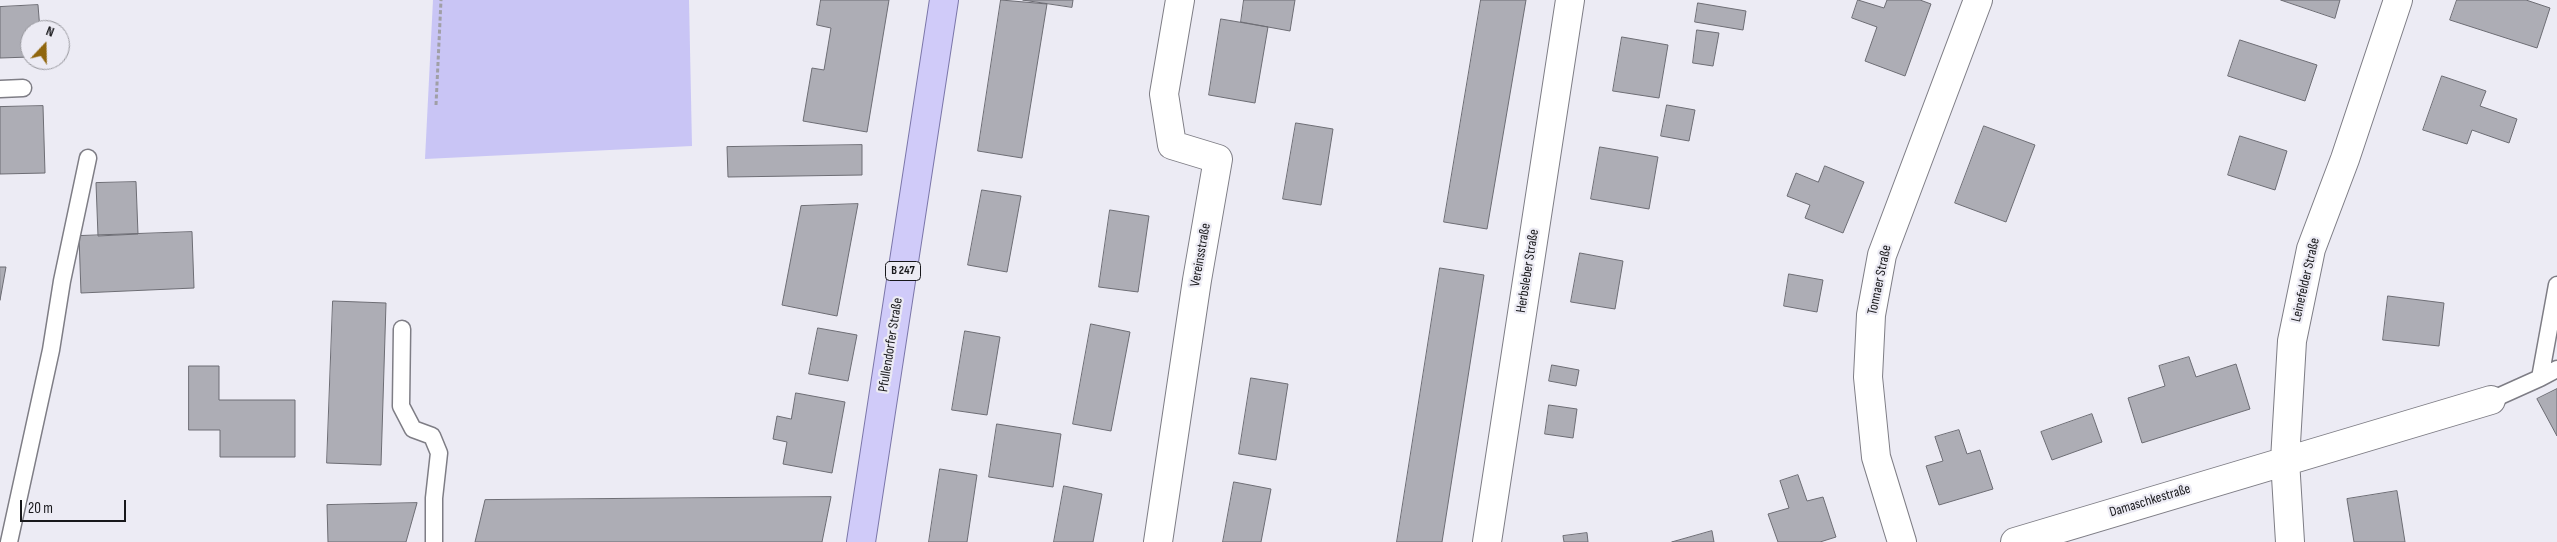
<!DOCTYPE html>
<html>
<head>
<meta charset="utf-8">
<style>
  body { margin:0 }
  #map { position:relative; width:2557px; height:542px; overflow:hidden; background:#ecebf4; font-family:"Sofia Sans Condensed",sans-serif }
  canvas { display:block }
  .north { position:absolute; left:20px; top:20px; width:50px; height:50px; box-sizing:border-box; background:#ecebf4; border:1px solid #97979d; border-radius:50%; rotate:21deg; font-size:14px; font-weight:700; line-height:20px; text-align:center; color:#18181b }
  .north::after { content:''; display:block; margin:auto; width:18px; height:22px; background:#90660d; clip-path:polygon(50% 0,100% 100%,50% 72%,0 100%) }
  .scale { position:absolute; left:20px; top:500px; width:106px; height:22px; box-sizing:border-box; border:2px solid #18181b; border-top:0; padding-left:6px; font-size:15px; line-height:18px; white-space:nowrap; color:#18181b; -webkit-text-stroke:4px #ecebf4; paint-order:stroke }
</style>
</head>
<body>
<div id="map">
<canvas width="2557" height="542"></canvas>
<div class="north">N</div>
<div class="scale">20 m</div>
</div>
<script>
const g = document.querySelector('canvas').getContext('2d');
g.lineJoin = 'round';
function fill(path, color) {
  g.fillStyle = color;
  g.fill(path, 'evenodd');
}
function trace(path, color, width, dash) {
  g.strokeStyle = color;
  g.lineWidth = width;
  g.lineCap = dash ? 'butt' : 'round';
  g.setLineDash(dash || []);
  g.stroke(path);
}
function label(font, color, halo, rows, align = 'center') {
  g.font = font + ' "Sofia Sans Condensed",sans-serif';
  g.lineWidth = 4.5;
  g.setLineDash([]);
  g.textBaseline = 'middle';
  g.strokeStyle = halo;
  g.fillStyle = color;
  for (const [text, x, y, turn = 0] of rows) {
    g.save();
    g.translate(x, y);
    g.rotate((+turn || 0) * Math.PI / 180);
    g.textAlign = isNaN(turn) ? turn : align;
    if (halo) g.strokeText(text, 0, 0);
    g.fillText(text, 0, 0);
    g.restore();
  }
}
const green = new Path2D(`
  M433 0H689L692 146 425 159Z`);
const building = new Path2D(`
  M821 0H889L867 132 803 121 812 68 824 70 831 28 817 25Z
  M1001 0 1047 4 1022 158 978 151Z
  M1023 0H1073L1072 7Z
  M1244 0H1295L1290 31 1241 22Z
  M1481 0H1526L1487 229 1444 222Z
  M1858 0 1884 8 1887 0H1920L1931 4 1905 76 1865 61 1877 27 1852 18Z
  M2281 0H2340L2335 18Z
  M2457 0H2526L2550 8 2537 48 2450 20Z
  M1698 3 1746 11 1743 30 1695 22Z
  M38 5 40 30H30V57L0 58V7Z
  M1221 19 1268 27 1255 103 1209 95Z
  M1697 30 1719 33 1713 66 1693 63Z
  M1622 37 1668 45 1659 98 1613 91Z
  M2240 40 2317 65 2305 101 2228 76Z
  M2442 76 2486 91 2480 106 2517 119 2509 143 2472 130 2467 144 2423 130Z
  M1667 105 1695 110 1689 141 1661 136Z
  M43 106 45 173 0 174V107Z
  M1296 123 1333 129 1321 205 1283 199Z
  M1984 126 2035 145 2006 222 1955 203Z
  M2240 136 2287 151 2275 190 2228 175Z
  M862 145V175L728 177 727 147Z
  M1600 147 1658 157 1649 209 1591 199Z
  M1825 166 1864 182 1843 233 1805 218 1810 205 1787 196 1796 173 1818 182Z
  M136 182 138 234 98 236 96 183Z
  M982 190 1021 196 1007 272 968 265Z
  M858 204 837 316 782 305 801 206Z
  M1110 210 1149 216 1138 292 1099 287Z
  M192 232 194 288 81 293 79 236Z
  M1580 253 1623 261 1615 309 1571 302Z
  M0 267H6L0 300Z
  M1440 268 1484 275 1442 542H1397Z
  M1789 274 1823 280 1817 312 1784 306Z
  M2388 296 2444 303 2439 346 2383 340Z
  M333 301 386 303 381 465 327 463Z
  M1091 324 1130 332 1111 431 1073 424Z
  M818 328 857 335 848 381 809 374Z
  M965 331 1000 337 987 415 952 410Z
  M2189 357 2196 377 2236 364 2250 409 2142 443 2128 398 2165 386 2159 366Z
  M1552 365 1579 370 1576 386 1549 381Z
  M189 366H219V400H295V457H220V430H189Z
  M1251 378 1288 384 1276 460 1239 454Z
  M2557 389V436L2537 399Z
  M796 393 845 402 832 473 783 464 787 442 773 439 777 416 791 419Z
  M1549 405 1577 409 1573 438 1545 434Z
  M2092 414 2102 442 2052 460 2041 432Z
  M997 424 1061 434 1053 487 989 477Z
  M1959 430 1967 454 1980 450 1993 489 1939 505 1926 466 1943 461 1935 437Z
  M940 469 977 475 967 542H929Z
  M1798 475 1807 501 1823 497 1836 537 1820 542H1778L1768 514 1789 508 1780 481Z
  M1234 482 1271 489 1261 542H1223Z
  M1064 486 1102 494 1093 542H1054Z
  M2397 491 2405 542H2354L2347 499Z
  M831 497 822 542H475L485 500Z
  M417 503 406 542H328L327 505Z
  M1712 531 1714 542H1672Z
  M1587 533 1588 542H1564L1563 536Z`);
const path = new Path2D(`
  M436 105 441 0`);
const service = new Path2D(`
  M0 89 23 88
  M402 329 401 406 413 429 432 436 439 453 434 498V542
  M2540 378 2557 369
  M2491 400 2540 378 2557 285
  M9 542 51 350 62 281 88 158`);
const minor = new Path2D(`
  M1158 542 1197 280 1218 159 1172 145 1164 94 1180 0
  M1487 542 1570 0
  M1902 542 1876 457 1868 377 1871 315 1882 255 1978 0
  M2015 542 2491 400
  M2290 542 2285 460 2292 341 2311 249 2345 159 2398 0`);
const primary = new Path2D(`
  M861 542 944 0`);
const shields = [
  [903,271,35]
];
const shieldNames = [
  ["B 247",903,271]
];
const streetNames = [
  ["Vereinsstraße",1201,255,-80],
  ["Herbsleber Straße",1528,271,-81],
  ["Tonnaer Straße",1880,280,-78],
  ["Leinefelder Straße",2306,280,-77],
  ["Pfullendorfer Straße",891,345,-81],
  ["Damaschkestraße",2150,501,-17]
];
fill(green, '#c9c5f5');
fill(building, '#adadb5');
trace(building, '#6d6d74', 1);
trace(service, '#7e7d85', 19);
trace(minor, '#7e7d85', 30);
trace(primary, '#7b76a9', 30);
trace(path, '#a09fa6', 3, [4, 2.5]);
trace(service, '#fff', 16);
trace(minor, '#fff', 28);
trace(primary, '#d0cbf9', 28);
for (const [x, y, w] of shields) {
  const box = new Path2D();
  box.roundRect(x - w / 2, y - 9.5, w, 19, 4);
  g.fillStyle = '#ecebf4';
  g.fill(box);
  trace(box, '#18181b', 1);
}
label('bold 12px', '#18181b', null, shieldNames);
label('14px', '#18181b', '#ecebf4', streetNames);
</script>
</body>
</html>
